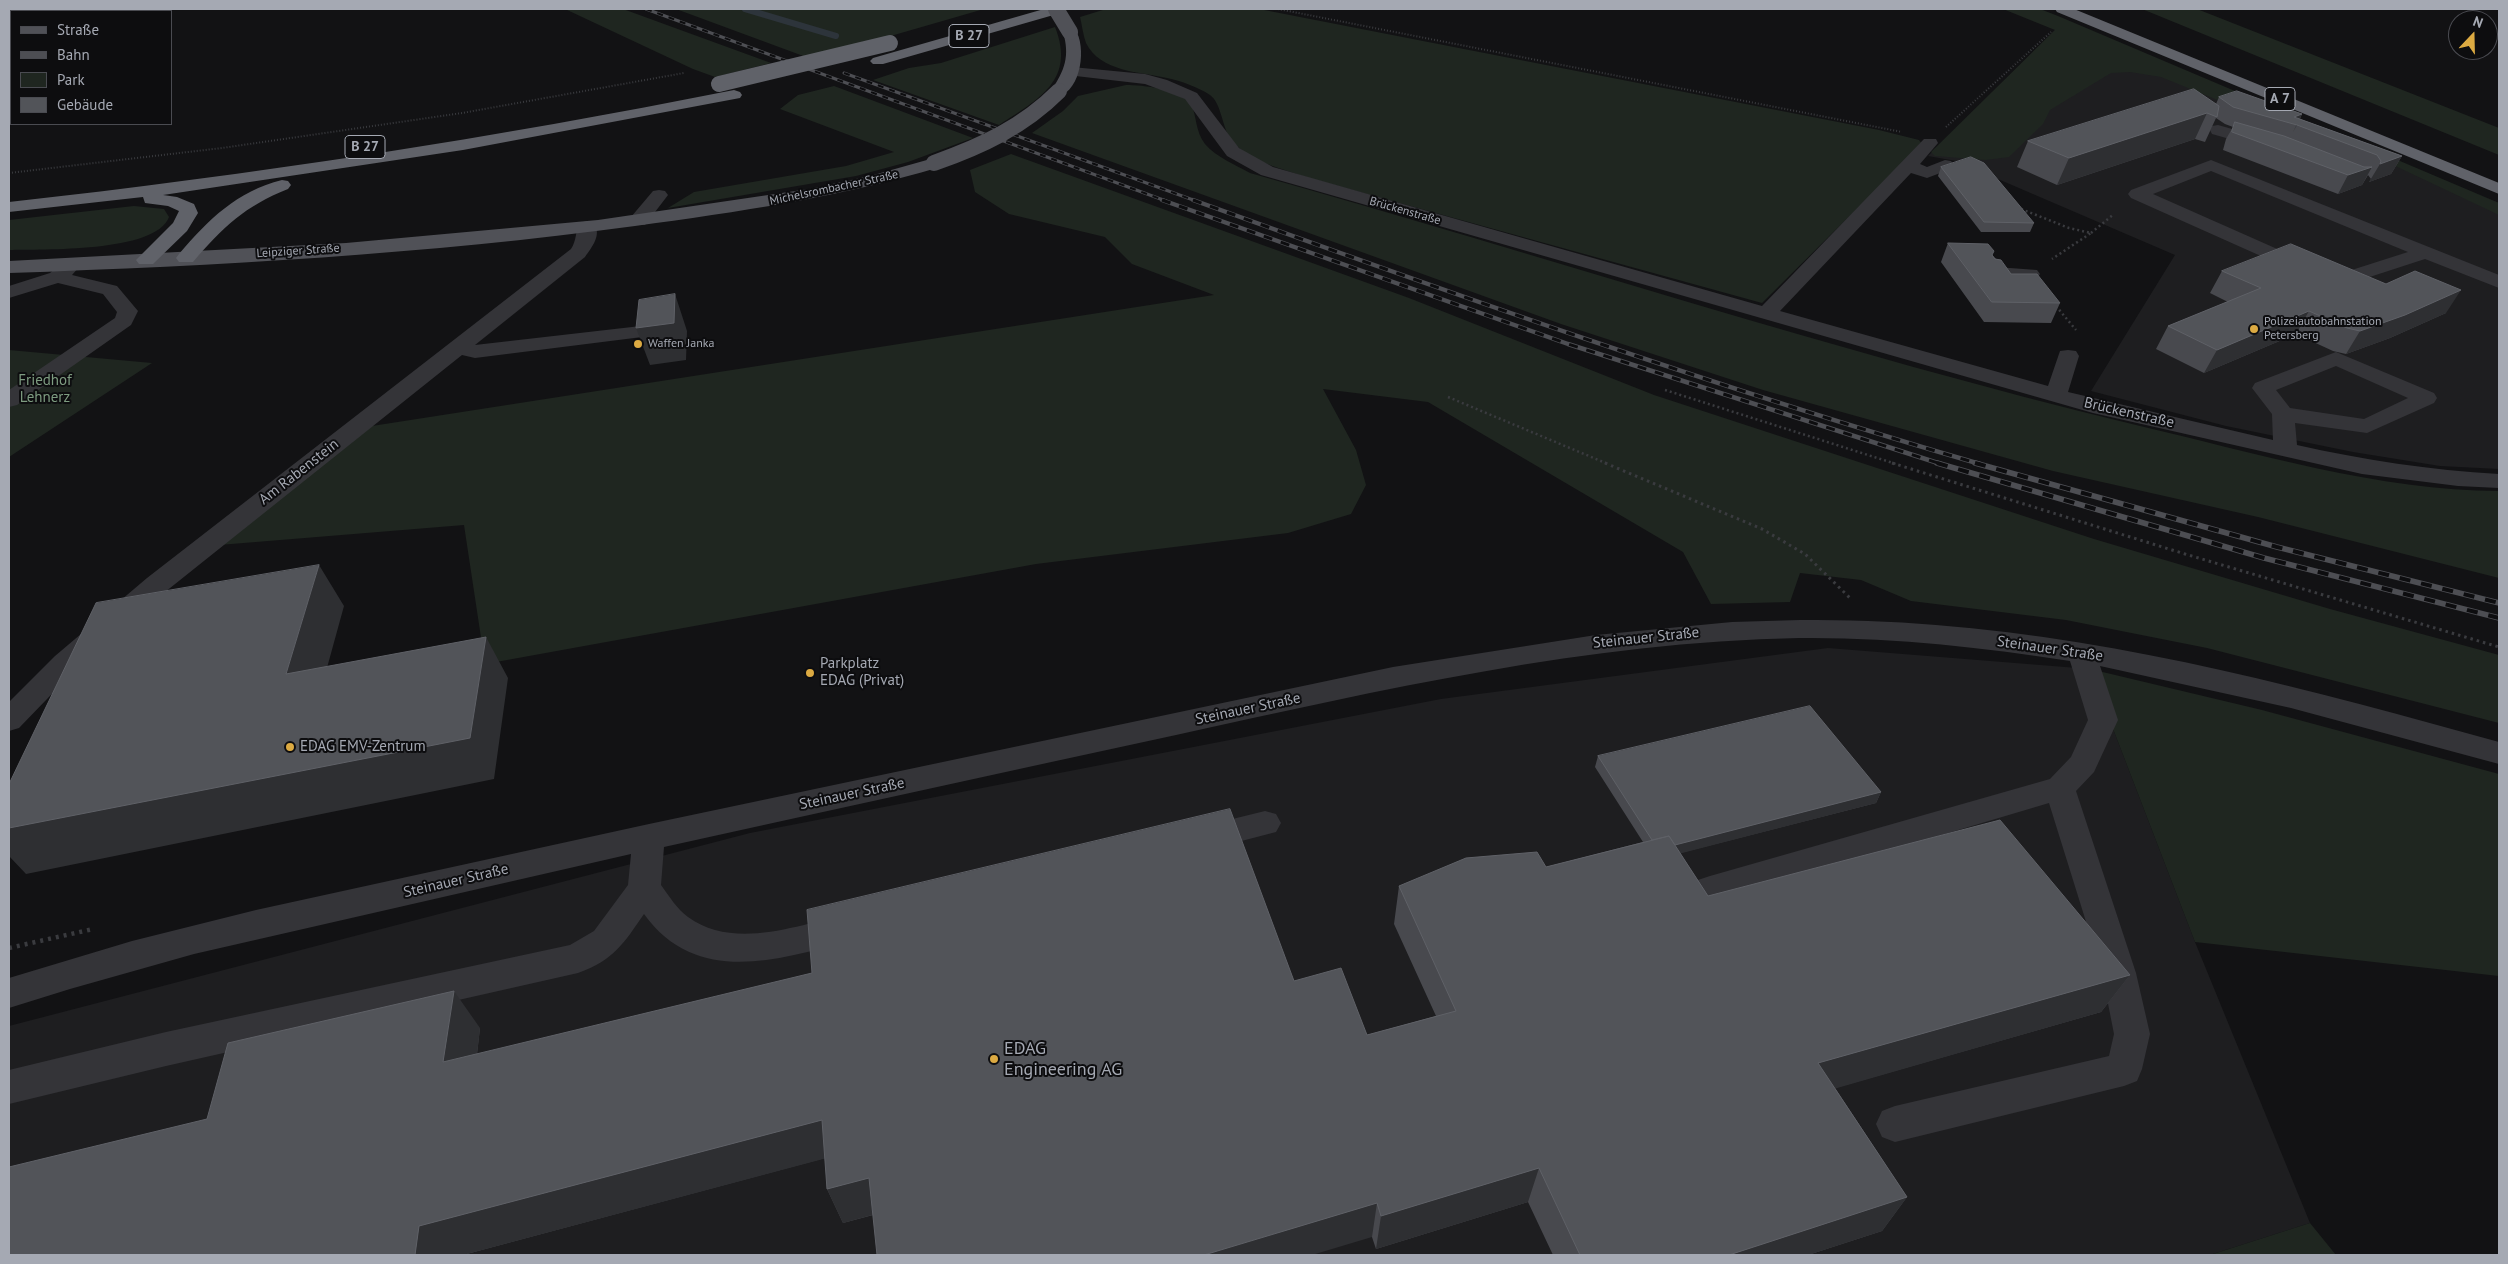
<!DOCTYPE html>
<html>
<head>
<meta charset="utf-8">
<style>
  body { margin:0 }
  #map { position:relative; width:2508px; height:1264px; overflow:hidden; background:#121214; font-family:"PT Sans",sans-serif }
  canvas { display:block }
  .frame { position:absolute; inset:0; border:10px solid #a5a9b3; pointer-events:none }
  .legend { position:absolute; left:10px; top:10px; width:162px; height:115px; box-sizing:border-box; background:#0d0d0f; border:1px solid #4a4b51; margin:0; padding:6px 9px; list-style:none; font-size:15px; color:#a5a9b3 }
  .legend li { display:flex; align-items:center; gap:10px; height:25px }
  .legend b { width:25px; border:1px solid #4a4b51 }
  .north { position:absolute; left:2448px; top:10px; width:50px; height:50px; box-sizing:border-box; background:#0d0d0f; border:1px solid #4a4b51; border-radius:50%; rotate:21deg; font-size:14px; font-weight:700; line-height:20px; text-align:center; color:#a5a9b3 }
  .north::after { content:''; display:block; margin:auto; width:18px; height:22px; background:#dcaa42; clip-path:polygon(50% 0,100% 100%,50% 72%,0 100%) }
</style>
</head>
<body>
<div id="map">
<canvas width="2508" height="1264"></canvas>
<div class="frame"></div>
<ul class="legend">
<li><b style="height:6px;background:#505157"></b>Straße</li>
<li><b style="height:6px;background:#4d4e53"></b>Bahn</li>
<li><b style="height:14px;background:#1f2620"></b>Park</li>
<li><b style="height:14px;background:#525459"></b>Gebäude</li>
</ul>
<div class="north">N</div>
</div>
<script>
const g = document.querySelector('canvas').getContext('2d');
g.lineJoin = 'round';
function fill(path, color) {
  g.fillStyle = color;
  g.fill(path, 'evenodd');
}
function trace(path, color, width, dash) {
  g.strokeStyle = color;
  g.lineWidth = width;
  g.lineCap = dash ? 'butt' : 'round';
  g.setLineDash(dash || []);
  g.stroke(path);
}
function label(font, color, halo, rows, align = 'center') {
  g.font = font + ' "PT Sans",sans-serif';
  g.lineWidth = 4;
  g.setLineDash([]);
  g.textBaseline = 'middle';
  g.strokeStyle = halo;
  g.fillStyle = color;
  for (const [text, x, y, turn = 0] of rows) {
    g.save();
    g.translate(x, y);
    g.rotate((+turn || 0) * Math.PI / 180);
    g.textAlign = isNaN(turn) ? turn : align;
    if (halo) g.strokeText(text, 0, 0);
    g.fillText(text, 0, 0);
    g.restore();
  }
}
const built = new Path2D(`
  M2055 30 2499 203V469L2440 466 2353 452 2226 426 2091 391 2175 255 1956 161 1928 156Z
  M1828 648 2090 669 2195 942 2310 1223 2210 1255H9V1026L750 833 1441 699Z`);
const green = new Path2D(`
  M565 9H623L771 63 715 77 693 69Z
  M676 9H984L863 44 806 57Z
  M1106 9H1259L1879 130 1919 140 1922 144 1762 303 1309 178C1282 168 1245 162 1229 136 1222 125 1221 103 1210 95 1198 87 1181 81 1167 78 1141 72 1100 72 1086 43 1083 35 1082 25 1080 17Z
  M2003 9H2040L2058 16 2499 203V215L2372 155 2220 101 2161 77 2130 72 2111 73 2050 110 2043 124 2009 157 1986 160 1935 156 1931 152 2055 30Z
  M2142 9H2197L2499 128V155Z
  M1055 27C1076 80 1039 99 999 125L873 80 909 68 941 63Z
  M1126 85C1142 85 1182 89 1191 104 1197 116 1195 131 1205 144 1216 157 1236 165 1250 173 1546 256 1838 353 2136 425 2251 452 2381 491 2499 491V578L2258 517 2053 471 1763 390 1561 324 1032 133 1063 111 1078 96Z
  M834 86 973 138 908 162 856 176 668 208 694 192 846 166 894 152 780 109 798 95Z
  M1011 154 1409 298 1654 395 2094 539 2330 609 2499 655V723L2207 648 2066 620 1911 601 1861 580 1800 573 1790 602 1711 604 1683 552 1428 402 1323 389 1356 450 1366 485 1351 514 1288 533 1036 564 485 664 464 525 219 545 372 426 1214 295 1132 264 1105 237 1009 214 975 192 970 170Z
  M134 206 164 209 169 217C156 253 41 249 9 250V220Z
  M9 350 152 363 9 457Z
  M2090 669 2262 710 2499 774V976L2195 942Z
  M2310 1223 2336 1255H2210Z`);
const stream = new Path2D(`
  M745 9 836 36`);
const pathFar3 = new Path2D(`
  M1278 9 1902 132
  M1946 127 2051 32
  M9 173 222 148 462 113 684 73`);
const pathFar2 = new Path2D(`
  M2021 209 2069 228 2091 233 2052 259
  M2091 233 2114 214
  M2056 306 2076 330
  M1665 390 1896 464
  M1448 397 1608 464`);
const pathFar1 = new Path2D(`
  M1605 463 1762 529 1805 554 1852 600
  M1892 463 2185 554 2499 647`);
const path = new Path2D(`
  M9 948 93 929`);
const minor = new Path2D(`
  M1072 67 1145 74 1167 80 1197 93 1239 148 1273 167 1762 306 1924 139H1936L1938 143 1920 164 1927 167 1945 160 1951 161 1954 165 1951 169 1927 178 1911 173 1780 311 2048 386 2060 351 2068 350 2076 351 2079 356 2068 392 2273 440 2272 414 2252 388 2255 383 2336 352 2434 393 2437 398 2434 403 2367 433 2295 423 2297 445C2364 460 2430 470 2499 474V488L2458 486 2362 474 2093 413 1261 175 1227 156 1185 99 1145 84 1067 75 1064 72ZM2336 366 2408 398 2364 419 2290 408 2276 390Z
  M2218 125 2271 140 2273 144 2271 148 2265 149 2212 134 2210 130 2212 126Z
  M2211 160 2499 275V288L2425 259 2342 286H2328L2131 198 2128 194 2131 190ZM2211 171 2408 252 2336 275 2153 194Z
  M659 190 665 191 668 195 665 199 645 225H631L629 221 631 217 653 191Z
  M587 221 594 223C602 235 592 247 585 257L475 345 667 323 674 325 677 329 674 333 475 358 462 355 135 616 75 670 19 728 9 731V702L55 656 147 578 571 249C577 240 575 231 580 223Z
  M70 260 77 262 80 266 72 275 117 286 138 311 131 325 17 405 9 407V390L115 318 117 312 103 294 58 283 9 298V286L50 273 63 262Z
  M1996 267 2037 270 2040 274 2037 278 2030 280 1989 277 1986 273 1989 269Z
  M1800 620C1845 620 1891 621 1936 625 2128 640 2315 691 2499 742V764L2291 708 2100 666 2118 720 2094 772 2076 791 2136 973 2150 1034 2142 1069 2137 1081 2124 1086 1895 1142 1882 1137 1876 1124 1882 1111 1895 1106 2109 1056 2114 1034 2102 973 2049 803 1710 904 1698 900 1693 890 1698 880 1710 876 2050 779 2071 757 2088 720 2070 661C1980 647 1890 637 1799 638 1588 642 1381 690 1176 735 1005 772 835 809 664 847L661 885C669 896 677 909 688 917 733 950 797 926 846 914L858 918 863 928 858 938 846 942C775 961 695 985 644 914 624 943 614 960 578 973L166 1066 9 1104V1070L166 1032 570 945 594 931 628 885 631 854 194 954 70 989 9 1008V978L132 941 256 910 649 824 1393 667 1596 635 1732 622Z
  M1265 811 1276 814 1281 823 1276 832 1203 851 1192 847 1187 838 1192 829Z`);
const major = new Path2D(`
  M1070 28 1075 29C1087 47 1081 90 1059 96L1051 91C1065 70 1070 56 1063 32Z
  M934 158 940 159 943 163 940 167C840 197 738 212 635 226 428 254 217 266 9 273V261L346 243 598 220 809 189 870 176Z`);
const highway = new Path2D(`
  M1044 9H1066L1064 12 883 64H873L870 61 873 58Z
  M2055 9H2074L2499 183V194L2057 12Z
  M734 90 740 92 742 95 740 98 463 150 163 195 177 197 194 204 198 213 187 231 153 264H139L136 260 173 223 179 211 168 206 145 203 143 197 9 212V202C253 175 494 138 734 90Z
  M282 180 288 181 291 185 288 189C245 206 223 227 193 262H179L176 258 179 254C208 220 237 191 282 180Z`);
const railFar2 = new Path2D(`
  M646 9 1166 201
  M844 73 1196 201`);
const railFar1 = new Path2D(`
  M1162 200 1568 344 1941 464
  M1193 200C1453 294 1714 387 1980 464`);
const rail = new Path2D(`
  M1937 463 2264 558 2499 618
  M1975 463 2277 547 2499 603`);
const majorBridge = new Path2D(`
  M1056 9 1070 32
  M934 163C982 146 1023 127 1059 91`);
const highwayBridge = new Path2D(`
  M719 84 890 43`);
const wall = new Path2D(`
  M2219 97 2302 114 2300 119 2402 156 2391 174 2369 182 2371 179 2368 175 2362 185 2338 194 2223 150 2226 139 2233 127 2225 124 2216 118 2205 142 2195 139 2057 185 2017 167 2028 141 2216 104Z
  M1941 167 2034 223 2030 232H1981L1938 176Z
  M1948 243 1992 255 2011 274 2060 303 2051 323 1984 322 1941 262Z
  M2222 271 2446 313 2390 338 2346 354 2333 351 2296 334 2204 373 2156 349 2168 326 2228 302 2210 293Z
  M1598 756 1881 792 1876 803 1680 853 1708 896 2130 975 2101 1012 1835 1088 1907 1197 1882 1231 1808 1255H1553L1528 1202 1376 1249 1372 1237 873 1215 843 1223 827 1189 825 1158 463 1255H9L207 1119 480 1028 477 1054 1294 981 1367 1035 1436 1016 1394 924 1399 886 1546 867 1643 842 1595 767Z`);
const shadedWall = new Path2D(`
  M2207 113 2195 139 2057 185 2069 158Z
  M2302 114 2293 132 2297 125 2294 117Z
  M2402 156 2391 174 2369 182 2380 164Z
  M2372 167 2362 185 2338 194 2348 175Z
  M2461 290 2446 313 2390 338 2346 354 2360 331Z
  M675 294 687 331 686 360 650 365 636 328Z
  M2309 311 2296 334 2204 373 2217 350Z
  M319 565 344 606 314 715 286 674Z
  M486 637 508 678 494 779 26 874 9 856V828Z
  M1881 792 1876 803 1655 860 1658 849Z
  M2130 975 2101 1012 1799 1099 1818 1063Z
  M454 991 480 1028 472 1098 443 1062Z
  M822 1120 838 1155 463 1255H415L419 1226Z
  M1539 1168 1528 1202 1376 1249 1381 1216Z
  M869 1178 883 1212 843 1223 827 1189Z
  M1907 1197 1882 1231 1808 1255H1729Z
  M1377 1203 1372 1237 1312 1255H1204Z`);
const building = new Path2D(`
  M2194 89 2219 106 2217 117 2207 113 2069 158 2028 141Z
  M2237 91 2302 114 2294 117 2402 156 2380 164 2381 161 2377 155 2297 125 2233 107 2219 97Z
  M2235 122 2284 136 2364 167H2372L2348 175 2232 132Z
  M1971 157 1984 163 2034 223 1984 222 1941 167Z
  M1948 243 1988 244 1994 251 1992 255 1995 259 2001 260 2011 274H2037L2060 303 1992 302Z
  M2291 244 2386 284 2415 271 2461 290 2405 315 2360 331 2347 328 2309 311 2217 350 2168 326 2261 288 2222 271Z
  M675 294 674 323 636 328 639 300Z
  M319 565 286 674 486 637 470 738 9 828V784L96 603Z
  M1810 706 1881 792 1675 845 1669 836 1652 840 1598 756Z
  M1230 809 1294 981 1341 968 1367 1035 1456 1011 1399 886 1466 858 1537 852 1546 867 1669 836 1708 896 2000 820 2130 975 1818 1063 1907 1197 1729 1255H1580L1539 1168 1381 1216 1377 1203 1204 1255H877L869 1178 827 1189 822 1120 419 1226 415 1255H9V1167L207 1119 228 1043 454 991 443 1062 812 973 807 910Z`);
const markers = [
  [2254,329,5,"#dcaa42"],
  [638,344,5,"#dcaa42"],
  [810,673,5,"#dcaa42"],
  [290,747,5,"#dcaa42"],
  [994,1059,5,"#dcaa42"]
];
const farStreetnames = [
  ["Michelsrombacher Straße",834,188,-12],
  ["Brückenstraße",1405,211,16],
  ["Leipziger Straße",298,251,-4]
];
const farPoinames = [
  ["Polizeiautobahnstation",2264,322],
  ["Petersberg",2264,336],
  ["Waffen Janka",648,344]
];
const shields = [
  [969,36,40],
  [2280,99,30],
  [365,147,40]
];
const shieldNames = [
  ["B 27",969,36],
  ["A 7",2280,99],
  ["B 27",365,147]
];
const parkNames = [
  ["Friedhof",45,381],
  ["Lehnerz",45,398]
];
const streetNames = [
  ["Brückenstraße",2129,413,13],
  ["Am Rabenstein",299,472,-38],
  ["Steinauer Straße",1646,638,-6],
  ["Steinauer Straße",2050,649,8],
  ["Steinauer Straße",1248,709,-12],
  ["Steinauer Straße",852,794,-12],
  ["Steinauer Straße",456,881,-13]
];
const poiNames = [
  ["Parkplatz",820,664],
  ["EDAG (Privat)",820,681],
  ["EDAG EMV-Zentrum",300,747]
];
const nearPoinames = [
  ["EDAG",1004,1049],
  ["Engineering AG",1004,1070]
];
fill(built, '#1e1e20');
fill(green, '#1f2620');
trace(stream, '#2d343b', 6);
trace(pathFar3, '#3a3b3f', 2, [1, 2]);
trace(pathFar2, '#3a3b3f', 2.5, [2, 3]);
trace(pathFar1, '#3a3b3f', 3, [2.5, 4]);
trace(path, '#3a3b3f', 4.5, [3, 5]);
fill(minor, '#343438');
fill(major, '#505157');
fill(highway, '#606269');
trace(railFar2, '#4d4e53', 3);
trace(railFar1, '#4d4e53', 4.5);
trace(rail, '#4d4e53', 5.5);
trace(railFar2, '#0d0d0f', 2, [6]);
trace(railFar1, '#0d0d0f', 3, [9]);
trace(rail, '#0d0d0f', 4, [11]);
trace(majorBridge, '#505157', 16);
trace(highwayBridge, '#606269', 16);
fill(wall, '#48494e');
fill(shadedWall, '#2e2f32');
fill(building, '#525459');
trace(building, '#5f6167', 1);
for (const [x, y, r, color] of markers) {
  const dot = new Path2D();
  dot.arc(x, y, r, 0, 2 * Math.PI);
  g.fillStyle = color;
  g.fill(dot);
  trace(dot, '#0d0d0f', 2);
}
label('12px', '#a5a9b3', '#0d0d0f', farStreetnames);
label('12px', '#a5a9b3', '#0d0d0f', farPoinames, 'left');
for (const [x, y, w] of shields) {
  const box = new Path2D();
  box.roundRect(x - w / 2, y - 11.5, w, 23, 4);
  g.fillStyle = '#0d0d0f';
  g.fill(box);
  trace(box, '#a5a9b3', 1);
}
label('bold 14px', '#a5a9b3', null, shieldNames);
label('15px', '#7e9c81', '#0d0d0f', parkNames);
label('15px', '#a5a9b3', '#0d0d0f', streetNames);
label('15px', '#a5a9b3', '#0d0d0f', poiNames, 'left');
label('18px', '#a5a9b3', '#0d0d0f', nearPoinames, 'left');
</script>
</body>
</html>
